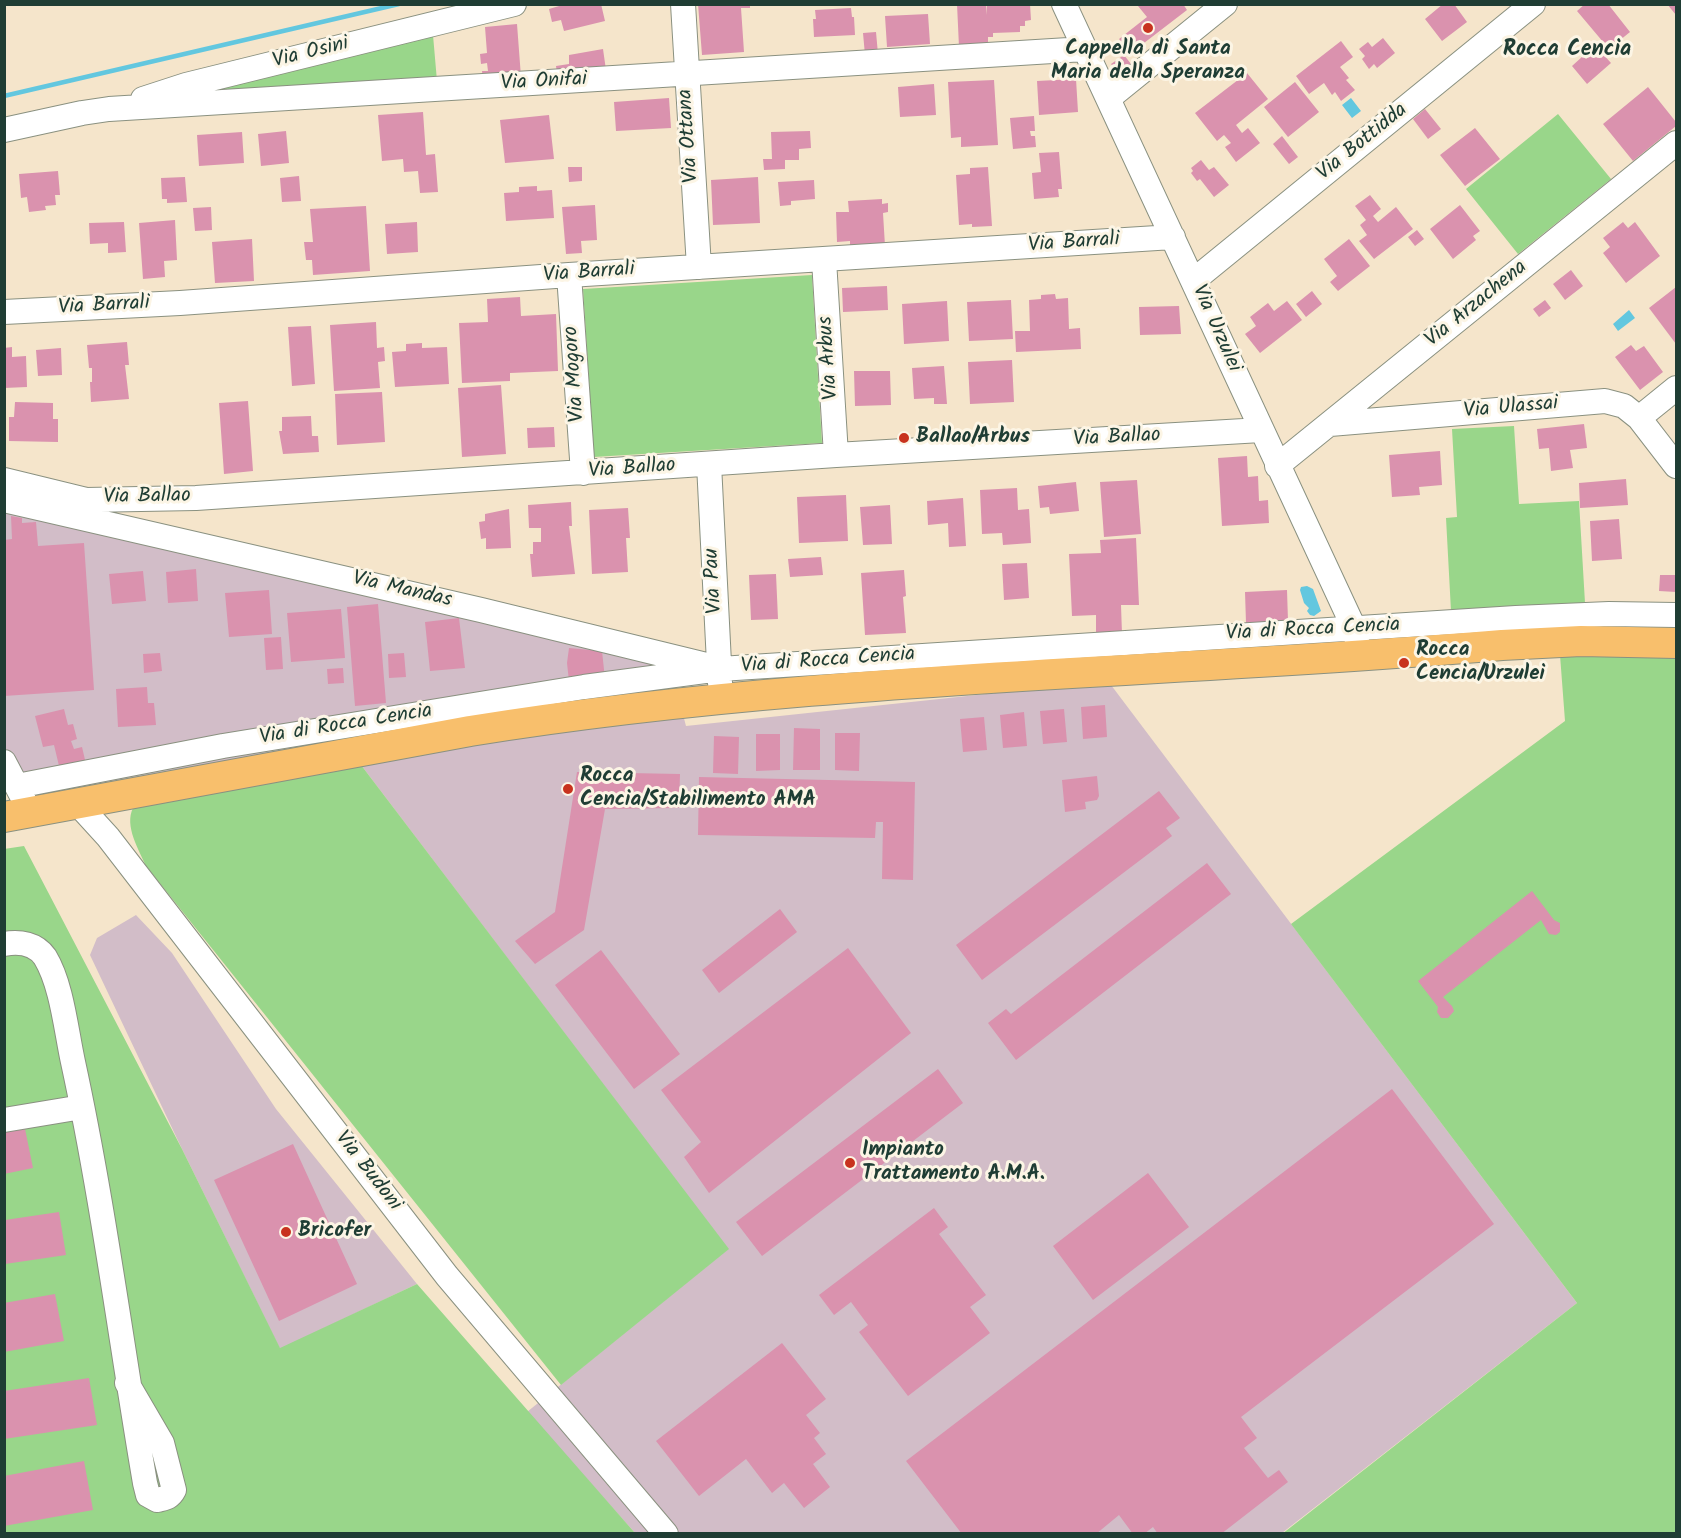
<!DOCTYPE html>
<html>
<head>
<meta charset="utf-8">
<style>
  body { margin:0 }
  #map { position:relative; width:1681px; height:1538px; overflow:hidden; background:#f5e5cb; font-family:Kalam,sans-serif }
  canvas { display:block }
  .frame { position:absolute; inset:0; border:6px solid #1f3d34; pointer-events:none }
</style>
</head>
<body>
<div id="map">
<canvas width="1681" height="1538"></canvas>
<div class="frame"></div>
</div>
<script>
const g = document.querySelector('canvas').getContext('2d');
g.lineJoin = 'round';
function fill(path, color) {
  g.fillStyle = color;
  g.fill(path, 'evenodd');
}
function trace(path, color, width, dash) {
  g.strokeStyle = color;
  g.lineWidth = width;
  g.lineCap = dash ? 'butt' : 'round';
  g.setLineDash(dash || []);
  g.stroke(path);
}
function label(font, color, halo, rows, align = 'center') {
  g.font = font + ' Kalam,sans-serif';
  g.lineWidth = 6;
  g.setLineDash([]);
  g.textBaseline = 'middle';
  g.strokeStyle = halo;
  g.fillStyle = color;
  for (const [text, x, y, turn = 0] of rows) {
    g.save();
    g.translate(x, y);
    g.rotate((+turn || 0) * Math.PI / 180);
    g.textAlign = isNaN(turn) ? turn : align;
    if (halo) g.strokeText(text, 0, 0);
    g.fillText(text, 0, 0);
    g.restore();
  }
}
const industrial = new Path2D(`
  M5 509 669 662 686 726 1108 681 1577 1303 1282 1533H635L527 1412 728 1249 358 761 43 820 5 747Z
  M136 915 172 953 276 1109 417 1284 280 1349 182 1149 90 955 97 938Z`);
const green = new Path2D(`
  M433 35 437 81 218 98 199 90Z
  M1558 114 1611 179 1518 254 1466 189Z
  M812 275 822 443 594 457 583 289Z
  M1514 426 1519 504 1579 501 1585 603 1451 611 1446 518 1457 517 1452 429Z
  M1676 653V1533L1282 1534 1577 1303 1291 924 1565 721 1560 655Z
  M358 761 729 1249 561 1385 146 866C139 850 124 826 133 808Z
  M24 846 182 1149 280 1348 417 1284 635 1533 5 1534 4 849Z`);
const water = new Path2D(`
  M1351 98 1361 111 1352 118 1342 105Z
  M1629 310 1635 318 1618 331 1613 324Z
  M1307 586 1313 589 1321 611 1314 616 1310 615 1307 611 1309 608 1304 603 1300 590 1301 587Z`);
const stream = new Path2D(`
  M4 96 399 4`);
const building = new Path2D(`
  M566 4H601L605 21 564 31 561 20 552 22 549 9Z
  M698 4H750V8H741L744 52 702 55Z
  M957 4H986L987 15V4H1030L1031 20 1025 21V26H1020V32L993 33V37H988V46L959 47Z
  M1141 4H1183L1187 10 1131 53 1119 39 1147 17 1138 6Z
  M1443 4H1454L1467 22 1442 41 1425 19Z
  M1585 4H1608L1630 32 1609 49 1577 11Z
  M1667 4H1676V15Z
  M851 8 852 17H854L855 35 814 37 813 19H816L815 10Z
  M928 14 930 44 887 47 885 16Z
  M517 24 521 77 483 80 482 71H488L487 63 481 64 480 54 487 53 485 27Z
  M876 32 878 54 865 55 863 33Z
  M1383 38 1395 53 1377 68 1374 64 1369 69 1362 59 1365 56 1359 49 1368 42 1372 47Z
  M1341 41 1353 57 1340 67 1349 78 1346 80 1355 90 1341 101 1335 92 1332 95 1324 83 1309 94 1296 76Z
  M603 49 606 70 557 73 556 66 569 64V55Z
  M1593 53 1597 58 1602 53 1611 63 1587 84 1572 66 1583 56 1586 59Z
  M1124 55 1131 64 1119 74 1111 64Z
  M1247 73 1268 99 1236 125 1242 133 1248 128 1260 143 1236 162 1225 147 1231 143 1224 135 1217 141 1195 113Z
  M1076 79 1078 112 1039 115 1037 81Z
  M994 80 998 145 961 147V137L951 138 948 82Z
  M1295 82 1319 112 1288 137 1264 107Z
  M934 84 936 115 900 117 898 87Z
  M1648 87 1676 122V126L1633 161 1603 124Z
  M669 98 671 128 616 131 614 102Z
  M1425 109 1441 129 1428 139 1413 119Z
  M423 112 426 155 435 154 438 192 420 193 418 171 404 172 403 159 382 161 378 115Z
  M549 115 554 159 505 163 500 120Z
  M1034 116 1035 131H1030L1031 136H1035L1036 147 1013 149 1010 118Z
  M1475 128 1500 159 1465 186 1440 155Z
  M286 131 289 163 261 166 258 134Z
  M810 131 811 148 799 149V160H785V169L764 170 763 159H772L771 132Z
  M242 132 244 163 199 166 197 135Z
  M1282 136 1298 157 1289 164 1273 144Z
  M1059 152 1062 189H1058L1059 197 1034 199 1032 173 1041 172 1039 153Z
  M1201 160 1209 170 1214 167 1229 185 1214 197 1200 179 1197 181 1191 173 1193 171 1191 168Z
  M568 167H582V181L569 182Z
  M988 167 992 226 972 227V224L959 225 956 175 970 174V168Z
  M58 171 60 195H55L56 205 45 206 46 210 29 212 27 197 21 198 19 174Z
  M299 176 301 201 282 202 280 178Z
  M185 177 187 202 167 203V199H162L161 178Z
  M758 177 760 223 713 225 711 180Z
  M814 180 815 199 791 201V205L780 206 778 182Z
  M537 186V191L552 190 554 218 506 221 504 193 519 192V187Z
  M1370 195 1381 209 1373 216 1378 222 1396 207 1413 229 1374 259 1359 241 1367 235 1360 225 1366 220 1355 206Z
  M882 199V204L888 203V212L883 213 885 246 850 247V241L837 242 836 212H849L848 201Z
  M595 205 597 240 581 241 582 253 566 254 562 207Z
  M1460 205 1480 231 1473 236 1476 240 1453 259 1430 229Z
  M366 206 370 271 313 275 312 260H306L304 242H313L310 209Z
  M211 207 212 230 195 231 193 208Z
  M175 220 177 260 164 261 165 277 143 279 139 223Z
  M124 222 126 252 108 253V243L90 244 89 223Z
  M417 222 418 252 387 254 385 224Z
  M1623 222 1628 228 1635 222 1660 256 1626 283 1603 253 1610 247 1603 238Z
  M1417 230 1424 239 1415 246 1408 237Z
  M252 239 254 281 215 283 212 242Z
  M1349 239 1370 266 1338 291 1330 282 1337 276 1324 259Z
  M1571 270 1583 286 1565 300 1553 284Z
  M887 286 888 310 843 312 842 288Z
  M1676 287V344L1649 308Z
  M1312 291 1322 304 1306 317 1296 304Z
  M1055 294 1056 299 1068 298 1069 329 1080 328 1081 349 1016 352 1015 331H1030L1029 300 1041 299V295Z
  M520 297 521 316 556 314 558 371 510 373V381L462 383 459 323 488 322 487 299Z
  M1011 300 1013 339 969 341 967 302Z
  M1545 300 1551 308 1539 317 1533 309Z
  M947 301 949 341 904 344 902 304Z
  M1287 301 1302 320 1260 353 1245 334 1256 326 1250 317 1268 303 1274 311Z
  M1179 306 1181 334 1140 335 1139 307Z
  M376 322 377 348 384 347 385 361 378 362 380 388 334 391 330 325Z
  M311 326 315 384 292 386 288 327Z
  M127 342 129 365H125L129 399 91 402 90 382H92V368H89L87 345Z
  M422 343V348L447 347 449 384 395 387 392 352 406 351V344Z
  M1631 345 1636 351 1644 346 1663 372 1640 390 1615 357Z
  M12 347V357L26 356 27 387 4 388V348Z
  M61 348 62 375 38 376 36 350Z
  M1012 360 1014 402 970 404 968 362Z
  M944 366 947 404H934V398L914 399 912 368Z
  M854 371H890L891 405 855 406Z
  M501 385 506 454 462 457 458 388Z
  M382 392 385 442 337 445 335 394Z
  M248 401 253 471 224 474 219 403Z
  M15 402 53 403V419H58V442L9 441V417H14Z
  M311 416 312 436H318L319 452 283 454 279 431H282V417Z
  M1584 424 1587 448 1570 450 1573 468 1551 471 1549 448 1539 449 1537 429Z
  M554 427 555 447 528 448 527 428Z
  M1440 451 1442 485 1419 487 1420 495 1392 497 1389 455Z
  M1247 456 1248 477 1258 476 1259 501 1268 500 1269 523 1222 526 1218 458Z
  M1626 479 1628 505 1580 508 1579 483Z
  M1137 480 1141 534 1104 537 1100 482Z
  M1076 482 1079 511 1050 514 1049 507 1040 508 1038 486Z
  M1017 488 1018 510 1029 509 1031 543 1003 545 1002 533 982 534 980 490Z
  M846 495 848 541 799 543 797 497Z
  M963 498 966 546 949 547 948 523 928 525 927 501Z
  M571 502 572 526H569L575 574 532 577 530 554H533V542H541V528H529L528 505Z
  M890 505 892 544 863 545 860 507Z
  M628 508 630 538H626L628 572 592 574 589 510Z
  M509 509 511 548 486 549V538L481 539 479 522 485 521V514Z
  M11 516 22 518V523L36 522 38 546 84 543 94 690 4 696V540L12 539Z
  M1619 519 1622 559 1592 561 1590 521Z
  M1136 538 1139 605H1121L1122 634 1096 635V615L1072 616 1069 554 1101 553 1100 540Z
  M821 557 823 575 790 577 788 559Z
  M1027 563 1029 598 1004 600 1002 564Z
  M196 569 198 601 168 603 166 572Z
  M904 570 906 596 903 597 906 633 865 635 861 573Z
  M143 571 146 601 112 604 109 574Z
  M776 574 778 619 751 620 749 575Z
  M1660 575H1676V592L1659 591Z
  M269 590 272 634 229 637 225 593Z
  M1287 590 1288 621 1246 623 1245 592Z
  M378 604 386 703 355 706 347 607Z
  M341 609 345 658 291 662 287 613Z
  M459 618 465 668 430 671 425 622Z
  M281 637 283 669 266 670 264 638Z
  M569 648 602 651 605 679 569 681 567 663Z
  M160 653 162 671 144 673 143 654Z
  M404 653 406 677 389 678 388 654Z
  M343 668 344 683 328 684 327 669Z
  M147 687 148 703H154L156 725 118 727 116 689Z
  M1105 705 1107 737 1083 739 1081 707Z
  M64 709 68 725 73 724 77 739 71 741 74 749 82 747 86 764 60 770 54 745 43 747 35 716Z
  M1064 709 1067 742 1043 744 1040 711Z
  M1024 712 1027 746 1003 748 1000 715Z
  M984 717 987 750 963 752 960 719Z
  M794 728 820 729V770H793Z
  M835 733H860L859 771 835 770Z
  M756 734H780V770L756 771Z
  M714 736 739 737 738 774 713 773Z
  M577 772 680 774 679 808 605 809 584 930 535 964 515 941 555 912Z
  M1097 776 1099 796 1097 800 1085 802 1086 809 1065 812 1062 780Z
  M699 777 915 782 913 880 882 879 883 822H876L875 838 698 835Z
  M1159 791 1180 818 1166 828 1172 836 982 980 956 945Z
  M1207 863 1231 894 1016 1060 988 1023 1006 1009 1011 1014Z
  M1532 891 1554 920 1560 923V932L1556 935 1549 934 1541 920 1443 997 1452 1006 1454 1011 1448 1018H1441L1437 1012 1438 1007 1418 981Z
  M780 909 797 932 719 993 702 970Z
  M848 948 911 1033 709 1193 684 1157 701 1142 661 1090Z
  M601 950 680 1054 634 1089 555 985Z
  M938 1069 963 1103 762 1256 736 1222Z
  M1392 1089 1494 1224 1241 1417 1257 1438 1244 1448 1268 1478 1279 1470 1288 1482 1221 1534H1158L1153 1527 1144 1534H1133L1119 1515 1096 1534H962L906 1461Z
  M24 1124 33 1168 4 1174V1129Z
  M293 1144 357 1284 279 1321 214 1180Z
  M1148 1173 1189 1227 1093 1300 1053 1246Z
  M934 1208 948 1227 939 1234 986 1295 970 1307 990 1333 908 1396 859 1332 868 1325 851 1302 834 1315 819 1295Z
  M59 1212 66 1255 5 1264V1220Z
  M55 1294 64 1341 4 1352V1303Z
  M782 1343 826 1399 806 1415 820 1433 814 1438 826 1454 813 1464 830 1487 804 1508 784 1483 772 1493 746 1459 699 1496 656 1441Z
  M89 1378 97 1425 4 1439V1391Z
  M84 1461 93 1510 4 1526V1476Z`);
const minor = new Path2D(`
  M683 4 699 267
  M1064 4 1354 628 1357 641
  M1109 98 1225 4
  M143 99 186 85 514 4
  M4 130 82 113 109 109 1085 49
  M824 260 836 455
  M569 275 583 473
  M1193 281 1533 4
  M4 312 180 303 569 275 1173 237
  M1639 418 1676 466
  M1330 424 1605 401 1624 406 1639 418 1676 388
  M709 464 720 683
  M1277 466 1676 143
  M4 480 86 500 196 498 836 455 1261 430
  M4 500 481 610 706 665
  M4 762 24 800
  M17 786 223 746 584 687 720 669 1516 618 1609 614 1676 615
  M77 803 108 837 447 1276 666 1534
  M4 944C20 941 36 944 45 957 62 985 66 1030 73 1062 103 1200 121 1343 145 1483L148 1495 157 1500C165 1498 170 1498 174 1490L162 1443 127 1383
  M4 1120 82 1107`);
const major = new Path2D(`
  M4 817 470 731C811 676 1158 674 1502 645L1581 641 1676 643`);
const markers = [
  [1148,28,6,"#c8321e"],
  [904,438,6,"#c8321e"],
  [1404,663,6,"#c8321e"],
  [568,789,6,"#c8321e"],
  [850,1163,6,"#c8321e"],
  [286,1232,6,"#c8321e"]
];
const poiNames = [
  ["Cappella di Santa",1148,50,"center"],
  ["Maria della Speranza",1148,74,"center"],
  ["Ballao/Arbus",916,438],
  ["Rocca",1416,651],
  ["Cencia/Urzulei",1416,675],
  ["Rocca",580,777],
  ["Cencia/Stabilimento AMA",580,801],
  ["Impianto",862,1151],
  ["Trattamento A.M.A.",862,1175],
  ["Bricofer",298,1232]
];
const streetNames = [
  ["Via Osini",311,54,-14],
  ["Via Onifai",544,83,-3],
  ["Via Ottana",690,136,-94],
  ["Via Bottidda",1363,143,-39],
  ["Via Barrali",1074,244,-4],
  ["Via Barrali",589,274,-4],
  ["Via Arzachena",1477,305,-39],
  ["Via Barrali",104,307,-3],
  ["Via Urzulei",1215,329,66],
  ["Via Arbus",830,358,-94],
  ["Via Mogoro",576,374,-94],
  ["Via Ulassai",1511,409,-5],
  ["Via Ballao",1117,439,-3],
  ["Via Ballao",632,470,-4],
  ["Via Ballao",147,498,-1],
  ["Via Pau",715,581,-93],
  ["Via Mandas",402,591,13],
  ["Via di Rocca Cencia",1313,631,-3],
  ["Via di Rocca Cencia",828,662,-4],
  ["Via di Rocca Cencia",346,726,-9],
  ["Via Budoni",367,1172,52]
];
const neighbourhoodNames = [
  ["Rocca Cencia",1567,51]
];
fill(industrial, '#d2bdc8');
fill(green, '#99d68a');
fill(water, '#62c7df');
trace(stream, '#62c7df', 4.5);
fill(building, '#da92ae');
trace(minor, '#8a9180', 26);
trace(major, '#8a9180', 32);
trace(minor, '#fff', 24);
trace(major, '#f8bf6c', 30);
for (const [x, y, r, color] of markers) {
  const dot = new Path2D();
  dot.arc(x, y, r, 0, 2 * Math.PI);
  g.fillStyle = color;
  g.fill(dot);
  trace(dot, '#fcf5e5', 2);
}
label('bold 21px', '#1f3d34', '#fcf5e5', poiNames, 'left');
label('21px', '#1f3d34', '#fcf5e5', streetNames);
label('bold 22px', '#1f3d34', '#fcf5e5', neighbourhoodNames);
</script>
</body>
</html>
